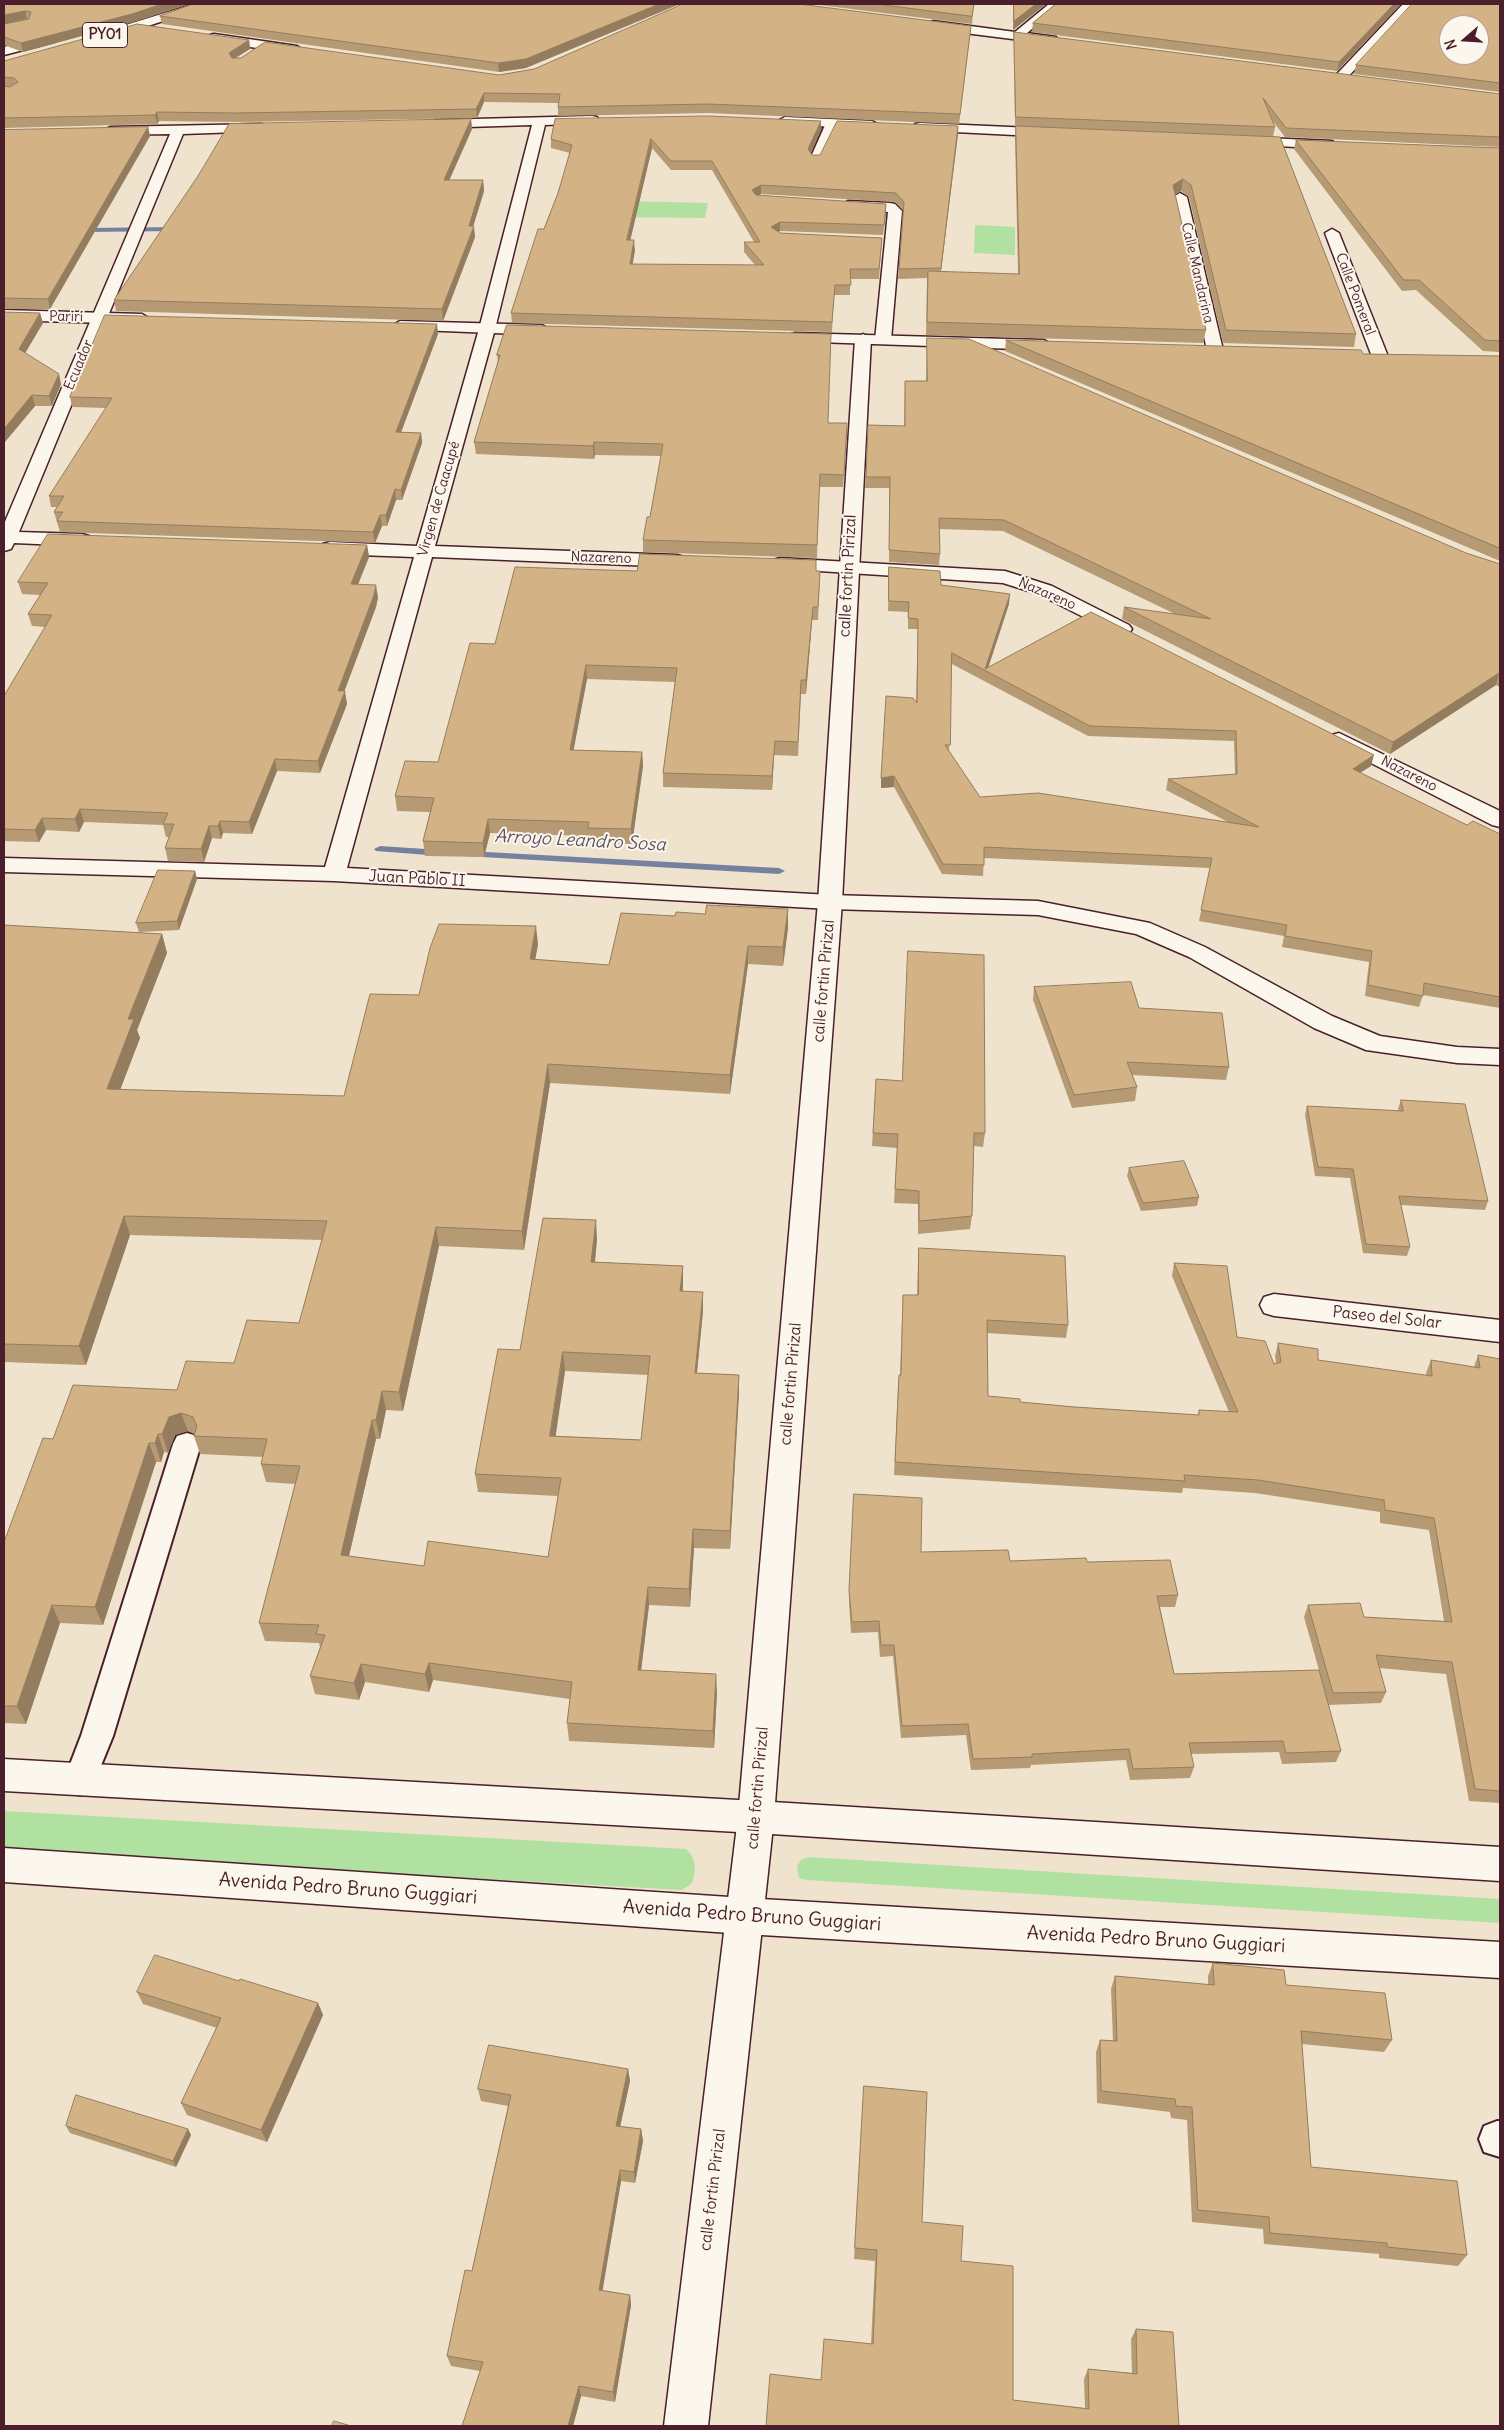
<!DOCTYPE html>
<html>
<head>
<meta charset="utf-8">
<style>
  body { margin:0 }
  #map { position:relative; width:1504px; height:2430px; overflow:hidden; background:#efe3cd; font-family:Delius,sans-serif }
  canvas { display:block }
  .frame { position:absolute; inset:0; border:5px solid #4a1f2b; pointer-events:none }
  .north { position:absolute; left:1439px; top:15px; width:50px; height:50px; box-sizing:border-box; background:#fbf7ec; border:1px solid #b4a19f; border-radius:50%; rotate:251deg; font-size:14px; font-weight:700; line-height:20px; text-align:center; color:#4a1f2b }
  .north::after { content:''; display:block; margin:auto; width:18px; height:22px; background:#4a1f2b; clip-path:polygon(50% 0,100% 100%,50% 72%,0 100%) }
</style>
</head>
<body>
<div id="map">
<canvas width="1504" height="2430"></canvas>
<div class="frame"></div>
<div class="north">N</div>
</div>
<script>
const g = document.querySelector('canvas').getContext('2d');
g.lineJoin = 'round';
function fill(path, color) {
  g.fillStyle = color;
  g.fill(path, 'evenodd');
}
function trace(path, color, width, dash) {
  g.strokeStyle = color;
  g.lineWidth = width;
  g.lineCap = dash ? 'butt' : 'round';
  g.setLineDash(dash || []);
  g.stroke(path);
}
function label(font, color, halo, rows, align = 'center') {
  g.font = font + ' Delius,sans-serif';
  g.lineWidth = 4;
  g.setLineDash([]);
  g.textBaseline = 'middle';
  g.strokeStyle = halo;
  g.fillStyle = color;
  for (const [text, x, y, turn = 0] of rows) {
    g.save();
    g.translate(x, y);
    g.rotate((+turn || 0) * Math.PI / 180);
    g.textAlign = isNaN(turn) ? turn : align;
    if (halo) g.strokeText(text, 0, 0);
    g.fillText(text, 0, 0);
    g.restore();
  }
}
const green = new Path2D(`
  M621 201 708 203 705 218 617 217Z
  M975 225 1015 227V255L974 253Z
  M4 1811 686 1849C697 1859 696 1870 692 1883L682 1890 4 1852Z
  M808 1857 1500 1899V1923L807 1880 799 1878 797 1866 801 1860Z`);
const stream = new Path2D(`
  M180 227H183V231L84 232 80 230 84 228Z
  M380 846 441 850 447 853 441 856 376 851 374 849Z
  M468 851 779 868 785 871 779 874 464 856V852Z`);
const service = new Path2D(`
  M832 119 838 123 822 159 820 162H812L810 159 826 123Z
  M187 1433 197 1436 201 1444 113 1736 91 1790 80 1795 69 1790 64 1780 81 1736 173 1444 177 1436Z
  M1497 2121H1500V2157L1484 2152 1479 2139 1484 2126Z`);
const minor = new Path2D(`
  M1049 4H1062L1027 33 1056 37 1058 40 1056 43 1052 44 933 29 927 25 933 21 1015 32Z
  M1403 4H1415L1345 80H1337L1335 77 1337 74Z
  M214 34 297 46 303 50 297 54 210 41V35Z
  M592 116 597 117 599 120 597 123 545 125 495 329 435 546 677 555 684 557 686 561 684 565 677 567 432 557 347 868 830 895 1038 901 1150 923 1205 947 1332 1016 1380 1036 1457 1047 1500 1049V1065L1457 1063 1366 1050 1314 1028 1189 957 1136 934 1038 915 830 909 334 881 4 872V858L325 867 414 557 330 554 323 552 321 548 323 544 330 542 417 546 479 329 532 125 435 128 428 124 435 120Z
  M785 117 872 121 879 125 872 129 780 124 778 121Z
  M920 123 1054 129 1061 133 1054 137 915 130 913 127 915 124Z
  M262 124 269 128 267 131 183 134 19 532 82 534 89 536 91 540 89 544 82 546 14 543 11 549 4 551V524L170 134 110 135 103 131 110 127Z
  M1245 137 1332 141 1339 145 1332 149 1240 144 1238 141Z
  M1180 193 1187 197 1223 350 1215 355 1207 350 1173 197Z
  M848 201 890 203 895 204 902 211 891 340 889 343H877L875 340 888 212 843 208 841 205Z
  M1332 229 1339 233 1387 354 1385 357 1379 359 1371 354 1325 233Z
  M780 558 1005 571 1052 586 1129 625 1132 629 1129 633H1115L1038 594 1003 583 773 568 771 564 773 560Z
  M1339 733 1500 811V827L1492 825 1332 743 1328 739 1332 735Z
  M1274 1294 1500 1320V1342L1274 1316 1264 1313 1260 1305 1264 1297Z`);
const tertiary = new Path2D(`
  M863 334 871 339 842 902 774 1817 708 2426H664L738 1817 818 902 855 339Z`);
const secondary = new Path2D(`
  M4 310 142 314 150 319 142 324 4 320Z
  M400 321 542 325 550 330 542 335 394 329 392 326Z
  M795 333 1044 340 1052 345 1044 350 789 341 787 338 789 335Z`);
const primary = new Path2D(`
  M4 1759 756 1801 1500 1847V1881L756 1833 4 1791Z
  M4 1848 744 1898 1500 1942V1978L744 1934 4 1882Z`);
const trunk = new Path2D(`
  M194 4H211L209 6 111 38 107 39 101 35 103 32Z
  M50 35 56 39 54 42 4 55V47Z`);
const wall = new Path2D(`
  M4 4H190L133 22 23 52 4 45V24L28 19Z
  M193 4 526 68 499 72 162 24 160 16Z
  M811 4H974L972 24Z
  M1013 4H1046L1013 30Z
  M1056 4H1401L1337 71 1032 32 1033 23Z
  M1500 4V92L1354 74 1356 65Z
  M971 26 959 124 708 113 558 116V103L484 102 477 118 237 122 159 121 157 124 4 128V61L249 40 250 49 236 58 499 75 534 69Z
  M1014 32 1500 94V147L1285 137 1272 120 1275 127 1273 137 1015 126 1014 40Z
  M471 119 472 129 449 180H483L484 191 473 226 475 237 443 321 116 311 114 300Z
  M958 126 941 272 1018 274 1015 138 1016 126 1280 137 1356 334 1354 347 1223 343 1189 197 1181 191 1175 195 1206 330 1203 343 926 335 927 278 898 279 904 211 895 202 761 194 758 196 886 204 883 235 780 231 778 232 780 233 882 238 879 279H850V295H834L832 332 512 323 511 313 558 193 570 153 551 148V139L821 130 811 153 812 155H820ZM652 148 671 170H712L754 242H744V252L755 265 632 264 635 250 630 240Z
  M148 127 150 136 50 309H4V130Z
  M1296 140 1500 148V352L1483 351 1416 290 1402 291 1294 149Z
  M4 312 40 313 43 323 25 353 61 384 52 406H35L4 443Z
  M507 325 828 423 847 435 843 487H819L817 558 643 552V540L650 517 661 456 595 455 594 459 476 454 474 442 498 363 497 355Z
  M438 334 401 432 421 433 422 443 402 500H396L387 526H382L375 543 60 532 54 512 57 507H51L49 496 106 408 72 407 70 397Z
  M927 338 1466 553 1500 564V687L1496 685 1390 754 1122 619 1124 607 1175 614 1003 531 939 529 940 554 939 565 889 562V488H865L868 425 904 426 905 381H926Z
  M1006 340 1363 354 1500 356V561L1005 351Z
  M367 545 369 557 358 585 378 597 376 607 344 691 347 704 320 773 277 771 252 834 223 833 221 839 212 838 204 862 168 861 165 848 169 837H166L163 825 84 822 79 832 46 830 39 842 4 841V696L45 627 32 626 28 614 40 595 22 594 18 582Z
  M889 567 941 585 1009 604 988 668 1091 612 1371 766 1360 773 1467 825 1500 834V1008L1423 995 1419 1007 1365 996 1369 962 1282 947 1284 936 1199 921 1210 868 984 858 983 876 942 874 894 787 881 788 916 702 918 629H908V612L888 611ZM952 664 1088 736 1234 741 1235 774 1168 779 1166 790 1228 822 980 797 949 751Z
  M637 571H820L818 620H812L806 694H801L798 756 774 755 772 790 663 787V773L675 682 587 679 573 750 642 752 643 766 632 844 589 843V836L490 833 484 857 425 856 423 841 430 812 397 811 395 796 438 762 495 644Z
  M195 871 197 879 179 930 139 932 136 923Z
  M788 909V928L783 966 748 964 730 1094 550 1083 524 1250 439 1246 403 1411 386 1410 380 1439H376L349 1556 424 1566 548 1557 558 1496 478 1492 475 1474 520 1350 597 1239 595 1262 683 1266V1291L703 1311 697 1373 739 1375V1393L730 1549 694 1548 690 1607 649 1605 641 1670 717 1692 714 1748 569 1741 567 1723 570 1699 433 1680 429 1692 365 1682 359 1700 315 1694 310 1676 320 1647 319 1643 265 1641 259 1623 295 1484 266 1482 261 1464 263 1457 200 1454 194 1436V1434L188 1431 175 1435 168 1453 164 1452 161 1462H156L103 1625 60 1623 26 1724 4 1723V1542L53 1439 177 1390 234 1363 299 1323 322 1240 130 1235 86 1365 4 1362V925L162 934 167 953 137 1030 140 1038 120 1090 344 1096 419 995 538 944 535 959 609 965 675 916ZM565 1371 648 1375 641 1440 555 1436Z
  M1034 987 1139 1008 1229 1067 1226 1080 1132 1075 1137 1087 1135 1101 1072 1108 1033 1000Z
  M876 1079 985 1133 983 1147 974 1146 972 1216 970 1229 918 1234V1204L894 1203 897 1148 872 1146Z
  M1401 1100 1488 1201 1485 1210 1401 1205 1410 1247 1407 1256 1363 1253 1350 1178 1315 1176 1305 1115 1307 1106 1399 1111 1398 1109Z
  M1129 1168 1199 1197 1197 1206 1141 1211 1127 1176Z
  M919 1248 1068 1325 1066 1338 987 1333 988 1396 1020 1402 1075 1407 1198 1415 1199 1410 1229 1412 1172 1276 1174 1263 1237 1337 1274 1364 1276 1363 1275 1356 1278 1343 1318 1360 1426 1376V1373L1431 1360 1474 1367 1478 1355 1500 1359V1803L1469 1801 1446 1674 1379 1668 1386 1692 1381 1703 1328 1705 1341 1751 1336 1762 1282 1764 1279 1752 1191 1754 1194 1767 1190 1778 1130 1780 1126 1760 1031 1765 1030 1768 971 1770 966 1735 901 1738 893 1656 880 1657 878 1632 851 1633 849 1603 854 1494 921 1552 1010 1561 1087 1562 1178 1595 1175 1607H1160L1174 1674 1319 1670 1304 1617 1308 1605 1364 1617 1444 1621 1429 1530 1380 1523V1512L1255 1493 1183 1488 1182 1493 894 1475 898 1387 899 1375H900L903 1295H917L918 1261Z
  M1213 1963 1286 1985 1392 2040 1384 2052 1302 2044 1311 2167 1467 2255 1458 2266 1379 2258V2254L1264 2244 1263 2229 1192 2222 1187 2120 1171 2118 1170 2112 1097 2103 1096 2052 1100 2040 1113 2041 1111 1989 1115 1976 1208 1985V1976Z
  M137 1992 318 2003 323 2015 267 2142 187 2115 181 2103 217 2028 143 2004Z
  M628 2069 630 2081 620 2126 641 2129 643 2141 635 2183 621 2181 602 2290 630 2295 631 2305 615 2402 581 2396 573 2426H462L480 2371 451 2366 447 2356 472 2271 508 2106 481 2101 478 2089Z
  M864 2086 922 2222 961 2261 1013 2400 1085 2408 1084 2379 1088 2369 1132 2373 1131 2339 1136 2329 1179 2426 821 2380 871 2344 875 2261 854 2259Z
  M66 2126 188 2129 191 2135 176 2167 70 2133Z`);
const shadedWall = new Path2D(`
  M162 4H190L133 22 23 52 21 43Z
  M659 4H680L526 68 499 72 498 63Z
  M1036 4H1046L1013 30 1014 21Z
  M1394 4H1401L1337 71 1339 62Z
  M25 11 27 19 4 24V15Z
  M971 26 970 35 959 124 960 114Z
  M249 40 250 49 230 61 229 53Z
  M484 93V102L477 118 476 109Z
  M157 112 159 121 157 124 155 115Z
  M471 119 472 129 445 190 444 180Z
  M821 121V130L808 158V149Z
  M958 126V135L940 278 941 268Z
  M148 127 150 136 50 309 48 299Z
  M651 139 652 148 628 250 627 240Z
  M1183 179 1181 191 1171 197 1173 185Z
  M483 180 484 191 470 237 469 226Z
  M761 185V194L752 199V190Z
  M886 204V214L883 235 884 225Z
  M780 222V231L771 236V227Z
  M474 226 475 237 443 321 442 309Z
  M634 240 635 250 631 274 630 264Z
  M40 313 43 323 21 360 19 349Z
  M437 324 438 334 397 443 396 432Z
  M59 374 61 384 52 406 49 396Z
  M32 395 35 406 4 443V429Z
  M421 433 422 443 402 500 401 490Z
  M594 442 595 455 594 459 593 446Z
  M395 489 396 500 387 526 386 515Z
  M380 515 382 526 375 543 373 532Z
  M367 545 369 557 353 596 351 584Z
  M376 585 378 597 376 607 340 703 338 691Z
  M1010 594 1009 604 987 671 985 670Z
  M813 607 812 620 806 694V680Z
  M586 665 587 679 571 764 570 750Z
  M1499 673 1496 685 1390 754 1393 742Z
  M345 691 347 704 320 773 318 761Z
  M775 741 774 755 772 790V776Z
  M642 752 643 766 632 844 631 829Z
  M1374 755 1371 766 1350 779 1353 769Z
  M275 759 277 771 252 834 249 822Z
  M894 776V787L881 788V778Z
  M80 809 84 822 79 832 75 819Z
  M42 818 46 830 39 842 35 830Z
  M488 819 490 833 484 857 483 843Z
  M220 821 223 833 221 839 218 826Z
  M209 826 212 838 204 862 201 849Z
  M195 871 197 879 179 930 177 921Z
  M788 909V928L783 966V947Z
  M536 926 538 944 532 978 530 959Z
  M162 934 167 953 137 1030 140 1038 113 1108 107 1089 128 1019Z
  M748 946V964L730 1094V1075Z
  M548 1064 550 1083 524 1250 522 1231Z
  M124 1216 130 1235 86 1365 79 1346Z
  M596 1220 597 1239 593 1281 591 1262Z
  M436 1227 439 1246 403 1411 399 1392Z
  M683 1266V1285L681 1310 680 1291Z
  M703 1292V1311L695 1391V1373Z
  M563 1352 565 1371 553 1455 550 1436Z
  M739 1375V1393L730 1549V1531Z
  M382 1391 386 1410 380 1439 376 1420Z
  M181 1413 188 1431 175 1435 168 1453 162 1434 169 1417Z
  M372 1420 376 1439 345 1573 341 1555Z
  M158 1434 164 1452 161 1462 155 1443Z
  M149 1443 156 1462 103 1625 95 1607Z
  M693 1529 694 1548 690 1607 689 1589Z
  M648 1587 649 1605 639 1688 638 1670Z
  M52 1605 60 1623 26 1724 17 1706Z
  M429 1663 433 1680 429 1692 425 1674Z
  M361 1664 365 1682 359 1700 354 1683Z
  M716 1674 717 1692 714 1748 713 1731Z
  M318 2003 323 2015 267 2142 261 2130Z
  M628 2069 630 2081 618 2137 616 2126Z
  M188 2129 191 2135 176 2167 173 2161Z
  M641 2129 643 2141 635 2183 634 2172Z
  M620 2170 621 2181 601 2300 599 2290Z
  M630 2295 631 2305 615 2402 613 2392Z
  M579 2386 581 2396 573 2426H568Z`);
const building = new Path2D(`
  M4 4H162L132 14 21 43 4 37V24L29 19 31 12 25 11 4 15Z
  M193 4H659L526 59 498 63 160 16Z
  M683 4H799L971 26 960 114 708 104 558 107 560 94 484 93 476 109 235 113 157 112 155 115 4 118V86L10 87 18 82 14 78 4 77V61L137 24 249 40 229 53 232 58H241L265 42 499 75 534 69Z
  M877 4H974L972 16Z
  M1014 4H1036L1014 21Z
  M1056 4H1394L1339 62 1033 23Z
  M1412 4H1500V83L1356 65ZM1449 25H1479V55H1449Z
  M1014 32 1500 94V137L1286 128 1263 98 1275 127 1016 117Z
  M708 116 821 121 808 149 812 155H820L837 121 958 126 941 268 899 269 904 202 896 193 761 185 752 190 756 195 886 204 884 225 780 222 771 227 780 233 882 238 879 269H850L851 285H835L832 322 511 313 538 229H544L558 193 572 145 551 139 555 119ZM651 139 671 161H712L760 242H744L764 265 630 264 634 240H627Z
  M471 119 444 180H483L469 226H474L442 309 114 300 198 176 229 124Z
  M1016 126 1280 137 1356 334 1226 330 1191 185 1183 179 1173 185 1206 330 927 322 928 271 1019 274Z
  M148 127 48 299 4 298V130Z
  M1296 140 1500 148V341L1485 340 1419 280H1404Z
  M4 312 40 313 19 349 59 374 49 396 32 395 4 429Z
  M105 315 437 324 396 432 421 433 401 490 395 489 386 515H380L373 532 57 521 63 512H54L64 496H49L112 398 70 397Z
  M507 325 831 334 828 423H847L844 475 820 474 817 545 643 540 647 517H650L663 444 594 442 593 446 474 442 500 355H497Z
  M927 338 969 339 1466 553 1500 564V674L1499 673 1393 742 1124 607 1211 619 1004 520 939 518 940 554 889 550 890 477H866L868 425 905 426V381H927Z
  M1006 340 1361 350 1363 354 1500 356V548Z
  M48 534 367 545 351 584 376 585 374 595 338 691H345L318 761 275 759 249 822 220 821 218 826H209L201 849 165 848 174 824H163L168 813 80 809 75 819 42 818 35 830 4 829V696L52 615 28 614 48 583 18 582Z
  M640 554 816 560V571H820L818 607H813L806 680H801L798 742 775 741 772 776 663 773 677 668 586 665 570 750 642 752 631 829 588 828 589 822 488 819 483 843 423 841 434 798 395 796 405 761 438 762 470 643 495 644 515 567 637 571Z
  M889 567 940 571 941 585 1010 594 985 669 1091 612 1374 755 1353 769 1467 825 1473 821 1500 834V997L1424 983 1423 996 1368 985 1372 951 1285 936 1287 925 1201 910 1212 858 984 847V865L943 864 894 776 881 778 886 696 913 698 917 703 918 619 908 618 909 602 889 601ZM952 653 1090 726 1236 731 1237 774 1168 779 1259 827 1038 793 980 797 945 745H950Z
  M158 870 195 871 177 921 136 923Z
  M707 905 788 909 783 947 748 946 730 1075 548 1064 522 1231 436 1227 399 1392 382 1391 376 1420H372L341 1555 424 1566 428 1541 548 1557 561 1478 475 1474 498 1349 520 1350 543 1218 596 1220 591 1262 683 1266 680 1291 703 1292 695 1373 739 1375 730 1531 693 1529 689 1589 648 1587 638 1670 716 1674 713 1731 567 1723 572 1682 429 1663 425 1674 361 1664 354 1683 310 1676 325 1635 316 1634 319 1625 259 1623 300 1466 261 1464 267 1439 194 1436 197 1426 193 1417 181 1413 169 1417 162 1434H158L155 1443H149L95 1607 52 1605 17 1706H4V1542L43 1438 53 1439 73 1385 177 1390 186 1361 234 1363 247 1320 299 1323 327 1221 124 1216 79 1346 4 1344V925L162 934 128 1019H134L107 1089 344 1096 370 994 419 995 430 948 439 924 536 926 530 959 609 965 621 913 675 916 676 912 705 914ZM563 1352 650 1356 641 1440 550 1436Z
  M908 951 984 955 985 1133H974L972 1216 919 1221V1191L895 1189 898 1134 873 1133 876 1079 902 1081Z
  M1131 982 1139 1008 1222 1013 1229 1067 1127 1062 1137 1087 1074 1095 1034 987Z
  M1401 1100 1465 1104 1488 1201 1399 1196 1410 1247 1366 1244 1353 1169 1318 1167 1307 1106 1403 1111Z
  M1184 1161 1199 1197 1143 1203 1129 1168Z
  M919 1248 1065 1256 1068 1325 987 1320 988 1396 1020 1399V1402L1075 1407 1199 1415V1410L1238 1412 1174 1263 1227 1266 1237 1337 1265 1341 1274 1364 1281 1362 1278 1343 1318 1349V1360L1432 1376 1431 1360 1480 1368 1478 1355 1500 1359V1791L1475 1789 1452 1662 1376 1655 1386 1692 1333 1693 1308 1605 1360 1603 1364 1617 1452 1622 1434 1518 1385 1510 1384 1500 1258 1480 1184 1475 1185 1481 895 1462 899 1375H901L903 1295H918Z
  M854 1494 922 1498 921 1552 1008 1550 1010 1561 1086 1558 1087 1562 1170 1560 1178 1595 1157 1596 1174 1674 1319 1670 1341 1751 1286 1753 1283 1741 1189 1743 1194 1767 1133 1769 1129 1749 1032 1754V1757L973 1759 968 1724 902 1726 894 1645H881L879 1621 852 1622 849 1591Z
  M155 1955 239 1981 240 1979 318 2003 261 2130 181 2103 221 2018 137 1992Z
  M1213 1963 1284 1970 1286 1985 1385 1993 1392 2040 1301 2031 1311 2167 1457 2181 1467 2255 1387 2247V2243L1270 2233 1269 2217 1198 2210 1192 2107 1176 2106 1175 2099 1101 2091 1100 2040 1117 2041 1115 1976 1214 1985Z
  M489 2045 628 2069 616 2126 641 2129 634 2172 620 2170 599 2290 630 2295 613 2392 579 2386 568 2426H462L483 2362 447 2356 465 2270 472 2271 511 2095 478 2089Z
  M864 2086 927 2092 922 2222 963 2226 961 2261 1013 2266V2400L1089 2409 1088 2369 1137 2374 1136 2329 1173 2332 1179 2426H766L770 2374 821 2380 824 2339 873 2344 877 2250 855 2248Z
  M76 2095 188 2129 173 2161 66 2126Z
  M334 2421 351 2426H332Z`);
const farStreetnames = [
  ["Calle Mandarina",1197,273,77],
  ["Calle Pomeral",1355,294,69],
  ["Parirí",66,317,1],
  ["Ecuador",79,365,-67],
  ["Virgen de Caacupé",439,499,-74],
  ["Nazareno",601,558,2],
  ["Nazareno",1047,594,23],
  ["Nazareno",1409,774,27]
];
const shields = [
  [105,35,45]
];
const shieldNames = [
  ["PY01",105,35]
];
const streetNames = [
  ["calle fortin Pirizal",848,576,-87],
  ["Juan Pablo II",417,879,3],
  ["calle fortin Pirizal",824,981,-85],
  ["Paseo del Solar",1387,1318,6],
  ["calle fortin Pirizal",791,1384,-85],
  ["calle fortin Pirizal",758,1788,-85],
  ["calle fortin Pirizal",713,2190,-83]
];
const waterNames = [
  ["Arroyo Leandro Sosa",580,841,3]
];
const nearStreetnames = [
  ["Avenida Pedro Bruno Guggiari",348,1889,4],
  ["Avenida Pedro Bruno Guggiari",752,1916,4],
  ["Avenida Pedro Bruno Guggiari",1156,1940,3]
];
fill(green, '#b0e1a1');
fill(stream, '#76809f');
trace(service, '#4a1f2b', 4);
trace(minor, '#4a1f2b', 3);
trace(tertiary, '#4a1f2b', 3);
trace(secondary, '#4a1f2b', 3);
trace(primary, '#4a1f2b', 3);
trace(trunk, '#4a1f2b', 3);
fill(service, '#fbf7ec');
fill(minor, '#fbf7ec');
fill(tertiary, '#fbf7ec');
fill(secondary, '#fbf7ec');
fill(primary, '#fbf7ec');
fill(trunk, '#fbf7ec');
fill(wall, '#b59a73');
fill(shadedWall, '#947d5e');
fill(building, '#d3b386');
trace(building, '#947d5e', 1);
label('14px', '#4a1f2b', '#fbf7ec', farStreetnames);
for (const [x, y, w] of shields) {
  const box = new Path2D();
  box.roundRect(x - w / 2, y - 12.5, w, 25, 4);
  g.fillStyle = '#fbf7ec';
  g.fill(box);
  trace(box, '#4a1f2b', 1);
}
label('bold 15px', '#4a1f2b', null, shieldNames);
label('16px', '#4a1f2b', '#fbf7ec', streetNames);
label('italic 18px', '#605065', '#fbf7ec', waterNames);
label('19px', '#4a1f2b', '#fbf7ec', nearStreetnames);
</script>
</body>
</html>
